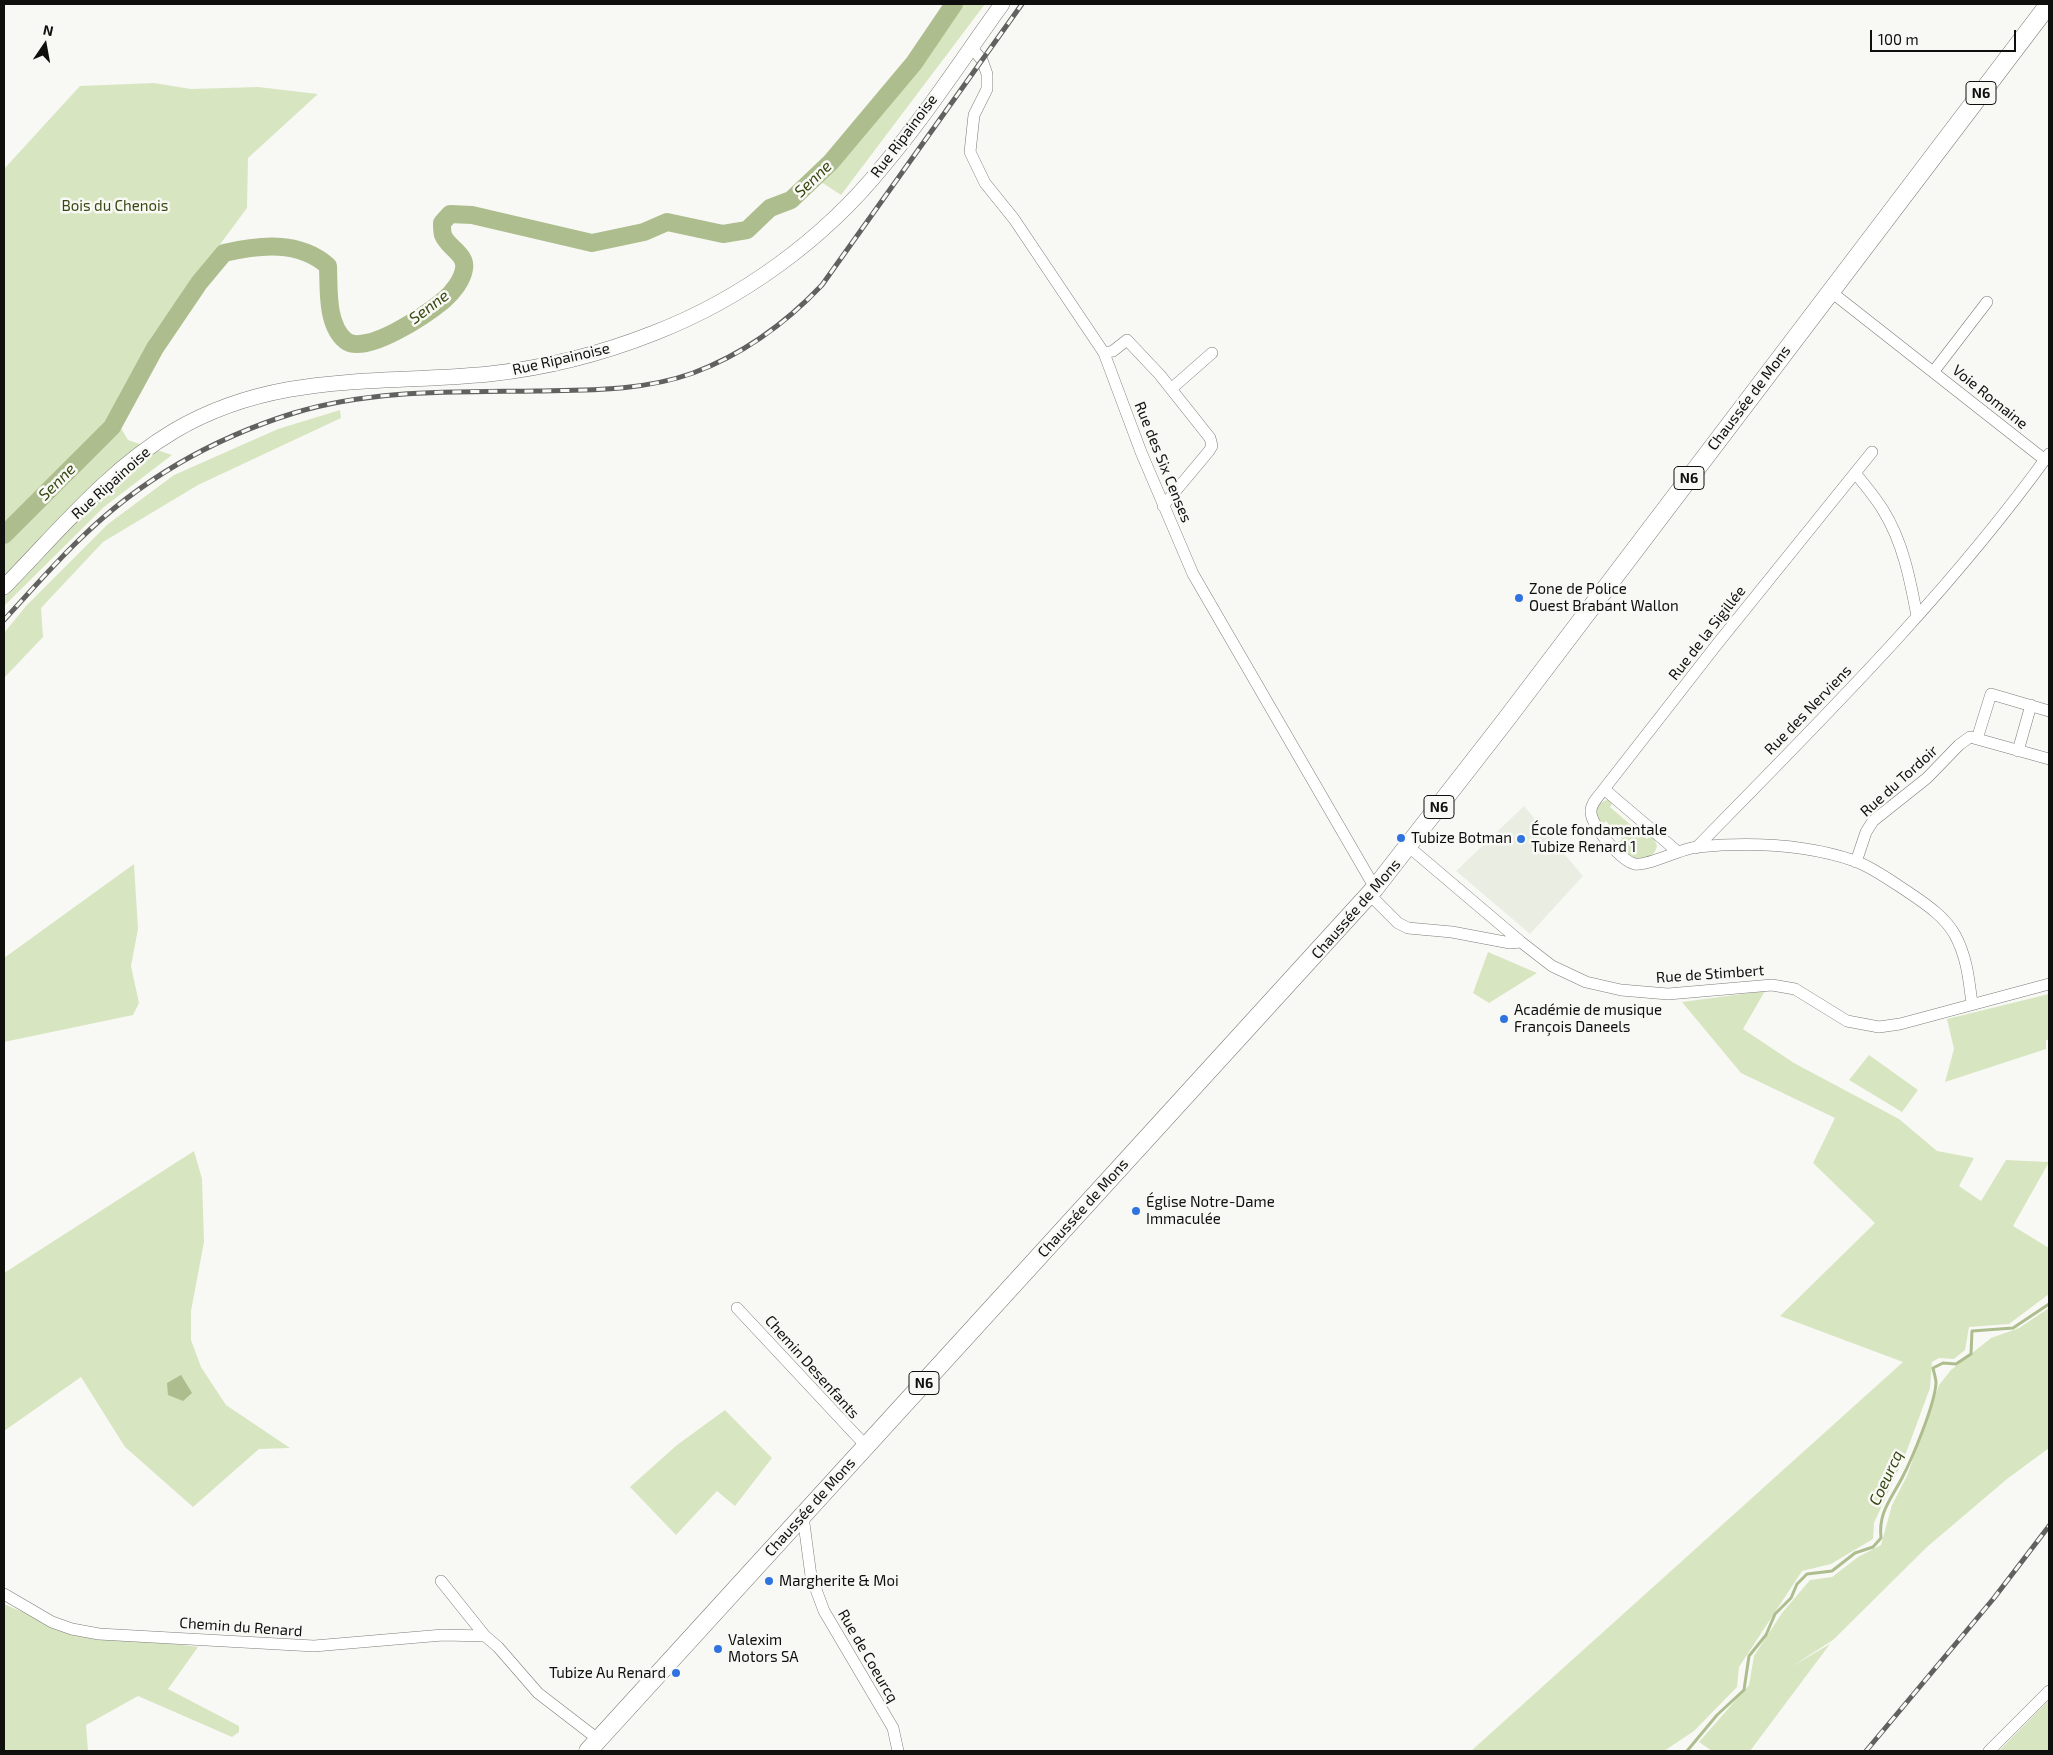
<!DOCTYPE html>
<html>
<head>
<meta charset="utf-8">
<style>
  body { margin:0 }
  #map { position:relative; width:2053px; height:1755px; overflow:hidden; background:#f8f9f5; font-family:"Exo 2",sans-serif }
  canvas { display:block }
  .frame { position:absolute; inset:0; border:5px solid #0f0f0e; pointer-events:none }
  .north { position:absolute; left:20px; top:20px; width:50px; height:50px; -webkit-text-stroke:4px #f8f9f5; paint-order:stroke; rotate:12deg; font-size:14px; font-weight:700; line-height:20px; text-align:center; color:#0f0f0e }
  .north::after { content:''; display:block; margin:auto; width:18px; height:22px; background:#0f0f0e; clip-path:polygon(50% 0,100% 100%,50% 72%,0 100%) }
  .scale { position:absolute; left:1870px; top:30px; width:146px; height:22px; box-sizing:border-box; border:2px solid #0f0f0e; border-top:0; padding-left:6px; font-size:15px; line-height:18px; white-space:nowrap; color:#0f0f0e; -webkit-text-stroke:4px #f8f9f5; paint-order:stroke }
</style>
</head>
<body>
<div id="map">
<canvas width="2053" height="1755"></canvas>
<div class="frame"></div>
<div class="north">N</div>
<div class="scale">100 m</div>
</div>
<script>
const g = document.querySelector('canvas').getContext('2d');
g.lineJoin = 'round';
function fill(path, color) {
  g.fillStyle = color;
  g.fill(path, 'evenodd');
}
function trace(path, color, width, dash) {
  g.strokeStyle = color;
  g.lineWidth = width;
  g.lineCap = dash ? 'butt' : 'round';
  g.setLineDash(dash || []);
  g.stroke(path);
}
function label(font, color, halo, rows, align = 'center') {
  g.font = font + ' "Exo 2",sans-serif';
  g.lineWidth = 5;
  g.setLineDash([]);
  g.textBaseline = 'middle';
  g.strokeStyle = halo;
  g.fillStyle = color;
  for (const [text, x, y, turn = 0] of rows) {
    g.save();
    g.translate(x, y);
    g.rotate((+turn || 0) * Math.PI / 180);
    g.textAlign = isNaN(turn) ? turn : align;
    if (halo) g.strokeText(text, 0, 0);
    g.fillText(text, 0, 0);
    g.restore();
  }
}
const built = new Path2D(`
  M1524 806 1583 876 1530 934 1456 871Z`);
const green = new Path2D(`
  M960 4H985L841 195 815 178Z
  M154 83 191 89 258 87 318 94 248 158 247 208 152 336 112 413 128 440 172 455 104 507 4 606V169L80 86Z
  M340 410 341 418 198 485 103 542 41 608 43 637 4 678V633L26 606 108 524 174 475 278 429Z
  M1608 799 1614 801 1610 807 1647 839 1652 833 1657 846C1654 859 1644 858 1633 860L1616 844 1622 839 1606 821 1601 826 1596 819 1597 805Z
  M134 864 138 929 131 966 139 1003 133 1015 4 1042V958Z
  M1488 952 1537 973 1489 1003 1473 993Z
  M1765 991 1743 1029 1794 1063 1899 1119 1937 1151 1974 1158 1959 1186 1981 1201 2006 1160 2049 1162 2013 1226 2049 1248V1294L2009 1324 1969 1327 1965 1350 1954 1359 1939 1358 1932 1362 1930 1388 1906 1453 1874 1523 1873 1539 1831 1564 1802 1571 1739 1667 1737 1687 1694 1731 1664 1751H1471L1903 1362 1780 1316 1875 1223 1813 1163 1835 1118 1741 1073 1682 1002Z
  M2049 994V1040H2046V1049L1945 1082 1954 1049 1947 1019Z
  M1869 1055 1918 1090 1902 1112 1849 1080Z
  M194 1151 202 1179 204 1242 191 1311V1340L201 1367 226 1405 290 1448 259 1449 193 1507 125 1447 81 1377 4 1431V1273Z
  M2049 1308V1448L2007 1479 1927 1547 1833 1640 1791 1667 1830 1644 1750 1751H1712L1699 1742 1749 1685 1754 1656 1782 1613 1810 1580 1832 1577 1858 1557 1881 1545 1892 1505 1907 1476 1939 1385 1951 1370 1991 1338 2019 1328Z
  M725 1410 772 1458 735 1506 717 1491 676 1535 630 1487 677 1445Z
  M4 1604C65 1632 132 1638 198 1647L168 1689 239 1726V1732L232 1737 138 1696 86 1725 88 1751H4Z
  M2049 1700V1751H1999Z`);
const water = new Path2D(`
  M181 1375 192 1393 183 1401 168 1395 167 1383Z`);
const stream = new Path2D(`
  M1687 1751 1717 1715 1744 1690 1749 1656 1766 1635 1775 1614 1791 1598 1797 1584 1807 1574 1832 1571 1855 1553 1873 1547 1881 1538C1878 1513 1891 1499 1902 1478 1912 1459 1935 1404 1936 1383 1936 1379 1934 1373 1933 1368L1943 1363 1956 1364 1971 1354 1972 1331 2013 1328 2049 1304`);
const river = new Path2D(`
  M4 535 112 427 155 348 199 283 224 253C259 245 299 240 328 266 329 289 326 325 346 341 366 356 427 314 444 300 452 293 462 281 464 269 467 254 447 247 443 235 442 232 442 227 442 223L450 214 472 215 592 243 644 232 667 222 723 234 747 230 770 208 791 200 831 162 914 63 954 4`);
const street = new Path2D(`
  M971 47 982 60 987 74V89L974 115 970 152 985 183 1014 219 1104 353 1141 452 1193 574 1375 888
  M1830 291 2045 460
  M1104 353 1113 351 1127 340 1160 375 1210 438 1212 446 1209 451 1163 506
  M1934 371 1987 302
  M1171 389 1212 353
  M1872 452 1718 643 1604 789C1599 796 1591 803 1591 811 1590 825 1622 862 1635 864 1649 866 1679 849 1697 847 1749 842 1805 844 1855 861 1874 868 1894 883 1911 894 1927 905 1945 917 1955 935 1967 957 1969 980 1972 1004
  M1855 473C1865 485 1875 497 1883 510 1903 542 1910 579 1917 616
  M1977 739 1991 694 2049 711
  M2018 751 2031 705
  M1604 789 1678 852
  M1409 847 1521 942 1552 966 1586 982 1621 990 1668 994 1772 985 1795 989 1847 1021 1879 1027 1900 1024 2049 984
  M1696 848C1819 722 1946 597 2049 454
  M1856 862 1866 832 1873 821 1927 778 1959 745 1970 737 2049 759
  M1369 894 1398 923 1408 928 1452 932 1510 943 1521 942
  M737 1308 866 1446
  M803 1516 811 1576 824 1611 893 1728 898 1751
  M441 1581 485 1636 498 1647 538 1693 599 1740
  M4 1594 52 1622 72 1629 99 1634 314 1646 443 1635 485 1636
  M1989 1751 2049 1691`);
const secondary = new Path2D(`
  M4 587C57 533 108 470 174 431 276 371 377 385 489 374 545 368 601 354 654 333 742 299 824 239 883 166 926 115 963 58 1002 4`);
const primary = new Path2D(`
  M588 1751 1375 888 1505 721 2049 4`);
const rail = new Path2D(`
  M4 620C29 593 53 565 80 539 140 480 214 438 294 413 372 389 456 392 537 391 589 390 643 391 693 373 744 354 785 324 822 285L1022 4
  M1866 1751 1994 1598 2049 1526`);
const markers = [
  [1519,598,5,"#2f73e0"],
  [1401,838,5,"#2f73e0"],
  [1521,839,5,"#2f73e0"],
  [1504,1019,5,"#2f73e0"],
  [1136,1211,5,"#2f73e0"],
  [769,1581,5,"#2f73e0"],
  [718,1649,5,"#2f73e0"],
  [676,1673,5,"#2f73e0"]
];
const shields = [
  [1981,93,30],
  [1689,478,30],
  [1439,807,30],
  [924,1383,30]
];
const shieldNames = [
  ["N6",1981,93],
  ["N6",1689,478],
  ["N6",1439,807],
  ["N6",924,1383]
];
const streetNames = [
  ["Rue Ripainoise",904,136,-53],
  ["Rue Ripainoise",561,359,-13],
  ["Voie Romaine",1990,397,39],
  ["Chaussée de Mons",1749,398,-53],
  ["Rue des Six Censes",1163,462,68],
  ["Rue Ripainoise",111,483,-42],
  ["Rue de la Sigillée",1707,633,-52],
  ["Rue des Nerviens",1808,710,-46],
  ["Rue du Tordoir",1899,781,-42],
  ["Chaussée de Mons",1356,909,-49],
  ["Rue de Stimbert",1710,974,-4],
  ["Chaussée de Mons",1083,1208,-48],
  ["Chemin Desenfants",812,1367,48],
  ["Chaussée de Mons",810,1507,-48],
  ["Chemin du Renard",241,1627,4],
  ["Rue de Coeurcq",868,1656,60]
];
const parkNames = [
  ["Bois du Chenois",115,206]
];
const poiNames = [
  ["Zone de Police",1529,589],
  ["Ouest Brabant Wallon",1529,606],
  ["École fondamentale",1531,830],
  ["Tubize Renard 1",1531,847],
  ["Tubize Botman",1411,838],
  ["Académie de musique",1514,1010],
  ["François Daneels",1514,1027],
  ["Église Notre-Dame",1146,1202],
  ["Immaculée",1146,1219],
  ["Margherite & Moi",779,1581],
  ["Valexim",728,1640],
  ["Motors SA",728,1657],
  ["Tubize Au Renard",666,1673,"right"]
];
const waterNames = [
  ["Senne",813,179,-44],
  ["Senne",429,307,-37],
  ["Senne",57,482,-45],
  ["Coeurcq",1886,1478,-65]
];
fill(built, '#eaeee2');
fill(green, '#d8e5c1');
fill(water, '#adbd8d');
trace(stream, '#adbd8d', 3);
trace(river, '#adbd8d', 18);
trace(street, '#7c7d79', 12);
trace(secondary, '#7c7d79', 16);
trace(primary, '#7c7d79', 19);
trace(street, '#fff', 11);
trace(secondary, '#fff', 15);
trace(primary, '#fff', 18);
trace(rail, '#61615f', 5);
trace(rail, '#f8f9f5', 3, [9]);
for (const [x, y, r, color] of markers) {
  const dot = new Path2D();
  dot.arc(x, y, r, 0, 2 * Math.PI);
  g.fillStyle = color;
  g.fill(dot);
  trace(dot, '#f8f9f5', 2);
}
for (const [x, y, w] of shields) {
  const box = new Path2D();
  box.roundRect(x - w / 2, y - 11.5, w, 23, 4);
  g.fillStyle = '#f8f9f5';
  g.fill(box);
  trace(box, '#0f0f0e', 1);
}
label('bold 14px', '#0f0f0e', null, shieldNames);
label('15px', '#0f0f0e', '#f8f9f5', streetNames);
label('15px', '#394813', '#f8f9f5', parkNames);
label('15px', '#0f0f0e', '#f8f9f5', poiNames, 'left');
label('italic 16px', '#374610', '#f8f9f5', waterNames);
</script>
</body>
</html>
